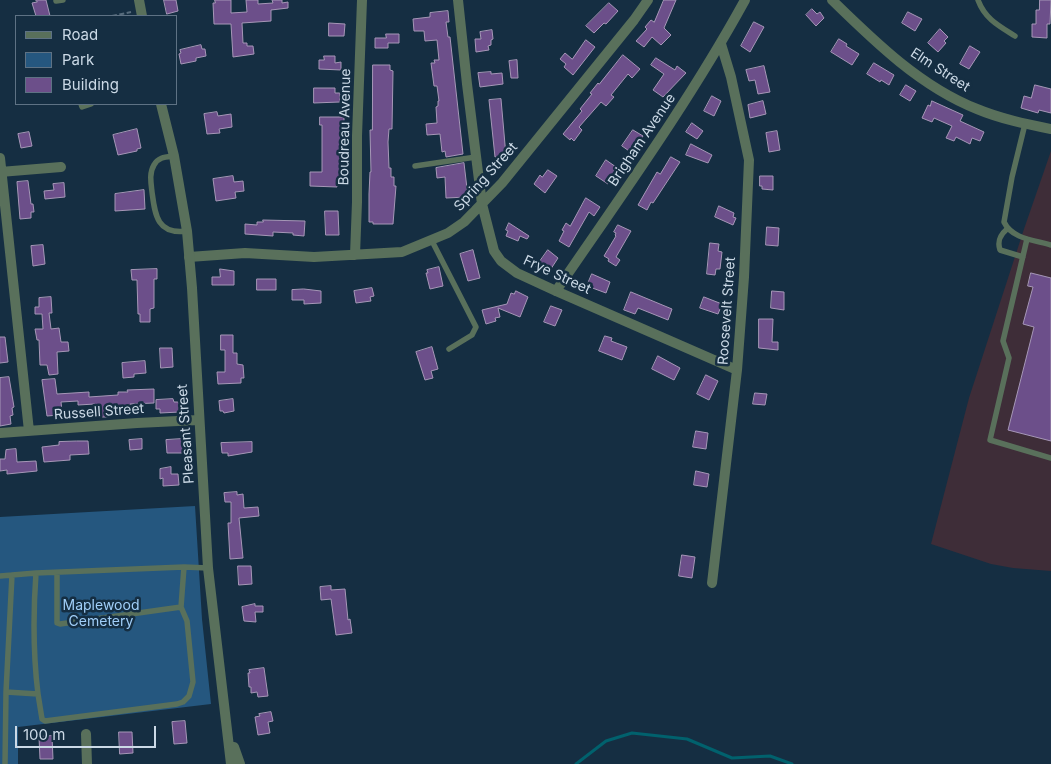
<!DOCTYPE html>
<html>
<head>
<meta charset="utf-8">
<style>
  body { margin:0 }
  #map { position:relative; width:1051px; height:764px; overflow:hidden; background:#152e42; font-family:Inter,sans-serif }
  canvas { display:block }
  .legend { position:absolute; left:15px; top:15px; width:162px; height:90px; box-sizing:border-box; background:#152e42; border:1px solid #5e7284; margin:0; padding:6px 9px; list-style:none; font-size:15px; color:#cbd9e6 }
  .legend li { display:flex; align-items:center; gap:10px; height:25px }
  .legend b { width:25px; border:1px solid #5e7284 }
  .scale { position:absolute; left:15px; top:726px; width:141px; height:22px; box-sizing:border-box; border:2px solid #cbd9e6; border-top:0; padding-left:6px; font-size:15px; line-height:18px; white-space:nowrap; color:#cbd9e6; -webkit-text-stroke:4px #152e42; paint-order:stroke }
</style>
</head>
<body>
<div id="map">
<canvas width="1051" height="764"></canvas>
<ul class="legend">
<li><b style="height:6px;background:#59705b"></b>Road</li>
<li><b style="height:14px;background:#25577f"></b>Park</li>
<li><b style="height:14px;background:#6c4f8a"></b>Building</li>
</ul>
<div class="scale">100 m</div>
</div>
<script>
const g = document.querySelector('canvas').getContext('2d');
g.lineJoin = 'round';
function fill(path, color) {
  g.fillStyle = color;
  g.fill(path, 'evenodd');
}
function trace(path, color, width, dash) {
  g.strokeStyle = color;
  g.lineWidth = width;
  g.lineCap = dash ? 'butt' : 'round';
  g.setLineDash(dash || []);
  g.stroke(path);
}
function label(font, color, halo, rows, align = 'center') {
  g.font = font + ' Inter,sans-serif';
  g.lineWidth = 5;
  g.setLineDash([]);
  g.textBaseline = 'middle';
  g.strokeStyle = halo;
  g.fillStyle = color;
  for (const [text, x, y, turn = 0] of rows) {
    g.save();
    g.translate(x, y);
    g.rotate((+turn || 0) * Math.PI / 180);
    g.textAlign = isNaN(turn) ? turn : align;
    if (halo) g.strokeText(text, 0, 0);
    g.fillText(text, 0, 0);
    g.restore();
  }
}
const industrial = new Path2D(`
  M1051 151V571L1013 568 991 564 931 544 969 398 1024 229Z`);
const green = new Path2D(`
  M195 506 202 619 211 704 18 727V764H0V517Z`);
const stream = new Path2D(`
  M576 764 606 741 632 733 687 739 732 758 770 756 792 764`);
const building = new Path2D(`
  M36 0H46L50 16H36L32 3 37 2Z
  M164 0H176L178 11 167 14Z
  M215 0H231V13L247 12 246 0H258V4L273 3 272 0H282V3L288 2V8L271 10V21L242 23 243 43H247V46H253L254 54 233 57 231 24H214L213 3H215Z
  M664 0H676L664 28 671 35 661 45 652 37 644 47 636 41 647 29 645 27 651 20 654 22Z
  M1040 0H1051L1050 24H1047V38L1032 37V24H1036V10H1039Z
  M609 3 618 11 606 24 604 23 594 33 586 26Z
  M812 9 817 14 820 12 824 18 816 26 806 15Z
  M448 11 449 22H446L448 37H450L463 154 446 157 445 151 442 152 440 134 427 135 426 124 437 123 436 107 438 106V101H439L437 86H434L431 63H435L434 60H439L437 40 425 41 424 31H414L413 19 430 17V13Z
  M908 12 922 19 915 31 902 23Z
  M754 22 764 27 750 52 741 46Z
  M329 23 345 24 344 36H329Z
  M940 29 948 37 944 41 946 43 938 52 928 43Z
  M492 30 493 39 491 40V45L488 46 489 50 476 52 475 39H481L480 32Z
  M386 34H399V43H388V48H375V38H386Z
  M839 39 847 44 846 46 859 54 852 65 831 52Z
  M586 40 595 47 573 75 564 67 566 64 560 59 565 53 572 59Z
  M201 45 202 49H205L206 56 196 58V61L181 64 179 54 181 53 180 50Z
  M970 46 980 52 969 69 960 64Z
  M623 55 640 69 632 78 628 74 611 95 614 97 606 106 601 102 579 127 582 130 574 141 571 138 570 140 563 134 582 111 580 109 592 94 590 93 598 83 599 84Z
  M324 56H335V63L341 62V70L319 69V60H324Z
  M656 58 675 70 677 66 686 73 663 97 653 90 664 74 651 65Z
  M517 60 518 78H511L509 61Z
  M874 63 894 75 889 85 881 80 880 82 867 74Z
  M373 65H390V70L393 71 392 129H389L388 142 389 168H391V177H394V186H396L393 224H373V222H369V194L370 172H371L370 130H372Z
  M764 66 770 92 758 94 755 80 749 81 746 70Z
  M491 72V74L502 73 503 84 480 87 478 73Z
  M906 85 916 91 910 101 900 95Z
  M1035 85 1051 89V113L1039 110 1038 113 1021 108 1024 96 1031 98Z
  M314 88H335V93H340V102L314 103Z
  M712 96 721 101 714 116 704 111Z
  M501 99 506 156 495 157 489 100Z
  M763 101 766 114 750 118 748 105Z
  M932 101 963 115 960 121 984 132 980 141 972 138 970 144 956 137 954 141 946 138 952 126 934 118 932 122 922 118 928 105 930 106Z
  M217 112 218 116 231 114 232 127 219 129 220 133 207 134 204 114Z
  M320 117H344V167H340V183H337V187L310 186V172H322V125H320Z
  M692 123 703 131 697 139 686 132Z
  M137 129 141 148 137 149V151L118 155 113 135Z
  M633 130 643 136 632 153 622 146Z
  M777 131 780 150 769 152 766 133Z
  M29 132 32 146 21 148 18 134Z
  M691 144 712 155 708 163 686 155Z
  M671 157 680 162 653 203 651 202 647 210 638 205 657 172 660 174Z
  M606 160 616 167 614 171 616 172 608 184 596 176Z
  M464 163 468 197 446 198 445 177 437 178 436 168Z
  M548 170 557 176 545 193 534 184 540 175 542 177Z
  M233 176 234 182 243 181 244 191 235 192 236 198 216 201 213 179Z
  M760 176H773V190L762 189V186H760Z
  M28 181 31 204H33L34 212H31V218L20 219 17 182Z
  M64 183 65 197 45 199 44 191 54 190 53 184Z
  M144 190 145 209 115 211V194Z
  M586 198 600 207 594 216 589 212 569 247 559 241 564 231 562 230 566 223 570 226Z
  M719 206 734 213 733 217 736 218 733 225 715 217Z
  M325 211H338L339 235H326Z
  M263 220 305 221 304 236 293 235V233L273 232V236L245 234V224L257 225V222H263Z
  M509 223 529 236 527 239 520 236 518 241 506 236 508 231 506 230Z
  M618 225 631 231 616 257 620 260 616 266 608 261 609 259 604 256 616 236 615 235 616 233 614 232Z
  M767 227 779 228 778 246 766 245Z
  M710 243 719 244 718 251 722 252 720 269H716L715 275 707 274Z
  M43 245 45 264 33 266 31 246Z
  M473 250 480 278 468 281 460 254Z
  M548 250 558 258 547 275 536 267Z
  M439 267 443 286 430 289 426 273H428L427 270Z
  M157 269V279H154V308L150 309V322H140V314H138L137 280H132L131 270Z
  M220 269 234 271V285H212V277H220Z
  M1031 273 1051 278V441L1008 430 1034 327 1023 324 1033 287 1028 286Z
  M592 274 610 282 606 293 587 286Z
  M257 279H276V290H257Z
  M372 288 374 296 370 297 371 301 356 303 354 291Z
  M304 289 321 291V303L304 304V300H292V290Z
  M516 291 528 297 520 317 498 308 500 317 495 318 496 321 486 324 482 310 507 304 511 293 514 294Z
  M772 291 784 292V310L771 308Z
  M631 292 672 309 668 320 638 308 635 314 624 310Z
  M51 297 52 313H49L51 329 59 328 61 342H68L69 351 57 352 58 374 49 375 47 365H40L39 340H37L35 329H43L42 314H35V307H39V298Z
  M704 297 722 304 718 314 700 308Z
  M551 306 562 310 555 326 544 322Z
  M759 319H773L772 342H778V350L759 348Z
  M221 335H233V353H237V364L243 365 244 378H241V383L218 384 217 372H225V350H221Z
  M605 336 612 338 611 341 627 347 622 360 599 351Z
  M0 337H5L8 362 0 363Z
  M432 347 438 369 431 371 433 378 425 380 416 352Z
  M160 348H172L173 367 161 368Z
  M658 356 680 368 674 380 652 369Z
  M145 361 146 373 134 374V377L123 378 122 363Z
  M706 375 718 381 709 400 697 394Z
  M9 377 14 407 12 408 13 415 10 416 11 424 0 426V378Z
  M55 379 57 394 89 392V397L118 395V392H128L127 390 154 389V403L130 404V411H125V414H109V417H99V406L96 407 95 404 78 405V401L61 402 62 411 59 412V415L47 416 42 380Z
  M755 393 767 394 765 405 753 404Z
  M173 399 174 402H179L180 412 160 413V409H156V400Z
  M233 399 234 411 224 413 223 411H220L219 401Z
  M696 431 708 433 706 449 693 447Z
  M142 439V449L130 450 129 440Z
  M182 439 183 453H167L166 440Z
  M77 441H88L89 454 70 455V460L44 462 42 447 59 445V442Z
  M252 442V452L228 456V453H222L221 443Z
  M16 449 17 462 36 461 37 471 7 474V470L0 471V459H5L6 450Z
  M171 467V474H178L179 485 163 486V478L160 479V469Z
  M696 471 709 474 707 487 694 485Z
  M237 492V495L243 494 244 508 258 507 259 516 239 518 243 558 230 559 228 523H231V502H225L224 493Z
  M682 555 695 557 692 578 679 576Z
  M238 566H251L252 584 239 585Z
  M331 586V590L345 589 348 620 350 619 352 633 336 635 331 599 321 600 320 587Z
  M255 604V606H263V612H255L256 622 244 621 242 607Z
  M264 668 268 696 258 697 257 692 251 693V687H249L248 673H250L249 670Z
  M271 712 273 721 268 722 270 733 258 735 255 717 260 716 259 714Z
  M185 721 187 743 174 744 172 722Z
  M119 732H132L133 753 120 754Z
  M52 736 53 759H40L39 737Z`);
const path = new Path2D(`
  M112 16 131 12`);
const service = new Path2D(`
  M978 0C985 19 999 26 1015 36
  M56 1 63 0
  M81 104 82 107 91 104
  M1025 124 1012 177 1004 222C1012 239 1034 240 1051 245
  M174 156C166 157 158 157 154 165 149 173 151 183 152 192 155 215 157 235 187 231
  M415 166 476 157
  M1007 229C1000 235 997 241 1000 250L1023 257
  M1027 239 1003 341 1009 358 990 440 1051 458
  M432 241 476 327 472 335 449 349
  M184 567 208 568
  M36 573 184 567 181 607 187 621 193 682 189 696 183 702 177 704 45 721 42 719 38 694
  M57 573V623L60 624 181 607
  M0 576 36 573C33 614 33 653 38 694L6 692 12 575
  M5 764 6 692`);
const minor = new Path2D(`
  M458 0 467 84 482 204 494 251 501 261 517 273 556 291 737 370
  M0 158 29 431
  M0 172 61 167
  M355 255 357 202V136L362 0
  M189 257 245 253 314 257 402 252 448 233 464 222 502 183 634 20 648 0
  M556 291C621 196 689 102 745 0
  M0 433 137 423 199 420
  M712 583 737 370 744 277 749 160 731 77 721 44
  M86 734 87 764`);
const tertiary = new Path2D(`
  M139 0 142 16
  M832 0C875 42 921 87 977 109 1001 119 1026 124 1051 129
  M161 104 174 156 187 231 192 288 208 568 231 764
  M234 747 240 764`);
const streetNames = [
  ["Elm Street",940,70,33],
  ["Boudreau Avenue",345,127,-89],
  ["Brigham Avenue",642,140,-56],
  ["Spring Street",486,177,-48],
  ["Frye Street",557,275,25],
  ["Roosevelt Street",727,311,-86],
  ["Russell Street",99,412,-4],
  ["Pleasant Street",186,434,-94]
];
const parkNames = [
  ["Maplewood",101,606],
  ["Cemetery",101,622]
];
fill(industrial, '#3e2d38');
fill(green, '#25577f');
trace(stream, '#01616d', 3);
fill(building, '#6c4f8a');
trace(building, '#a697b7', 1);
trace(path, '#576c7d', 2, [5, 2.5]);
trace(service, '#59705b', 5.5);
trace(minor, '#59705b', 10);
trace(tertiary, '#59705b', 10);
label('14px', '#cbd9e6', '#152e42', streetNames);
label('14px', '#a0cef8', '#152e42', parkNames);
</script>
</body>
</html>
